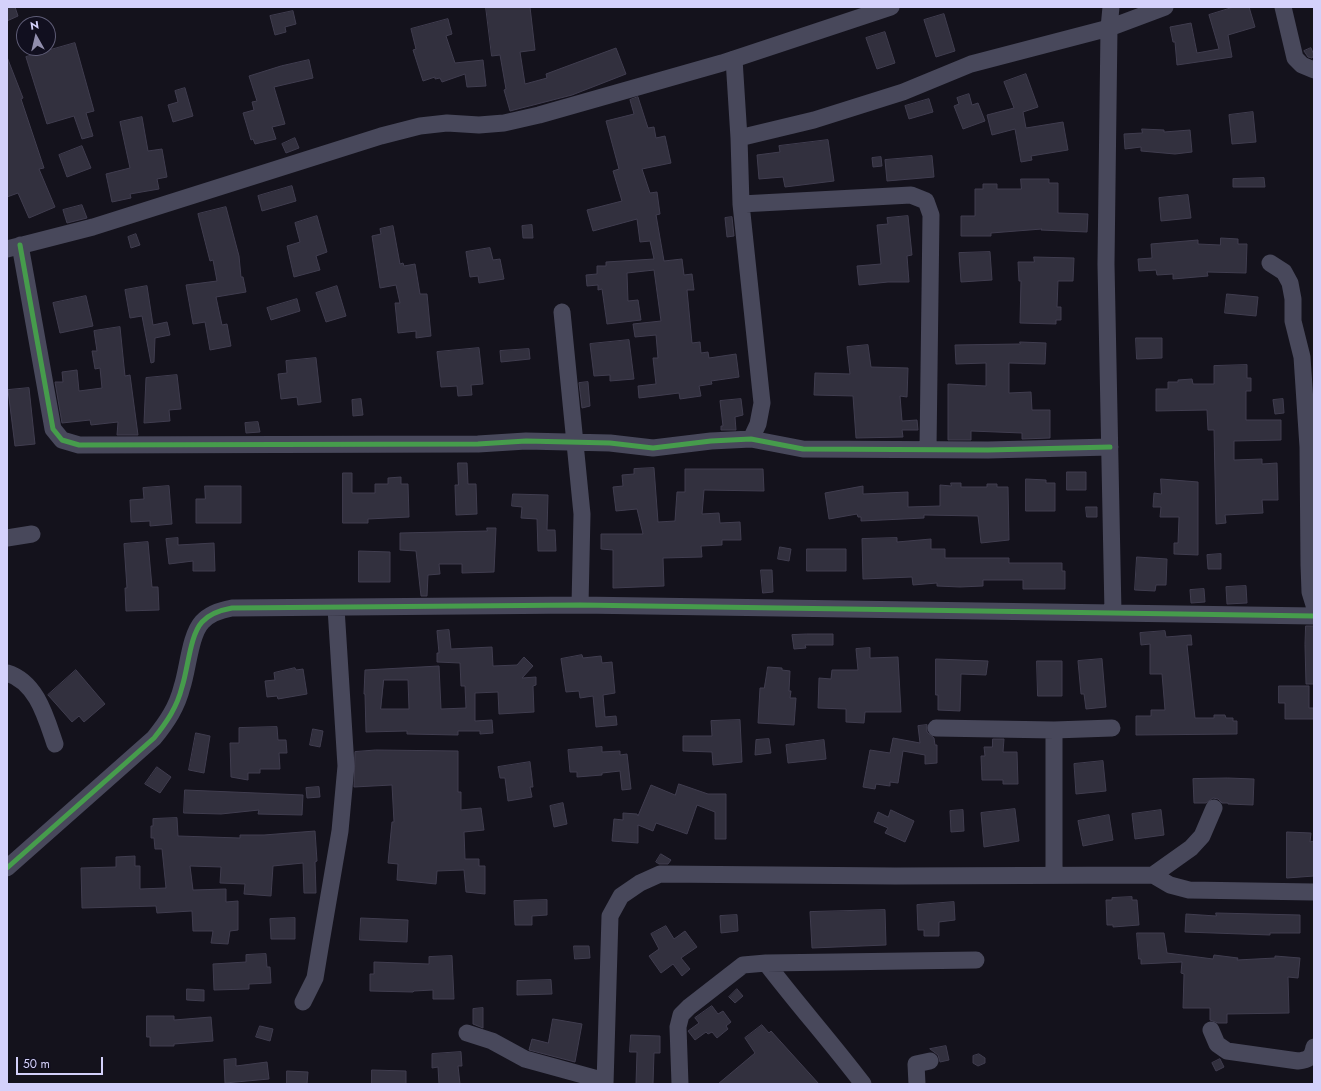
<!DOCTYPE html>
<html>
<head>
<meta charset="utf-8">
<style>
  body { margin:0 }
  #map { position:relative; width:1321px; height:1091px; overflow:hidden; background:#14121c; font-family:Jost,sans-serif }
  canvas { display:block }
  .frame { position:absolute; inset:0; border:8px solid #d4d1fb; pointer-events:none }
  .north { position:absolute; left:16px; top:16px; width:40px; height:40px; box-sizing:border-box; background:#110f1f; border:1px solid #5f5d77; border-radius:50%; rotate:352deg; font-size:11px; font-weight:700; line-height:16px; text-align:center; color:#d4d1fb }
  .north::after { content:''; display:block; margin:auto; width:14px; height:18px; background:#918ead; clip-path:polygon(50% 0,100% 100%,50% 72%,0 100%) }
  .scale { position:absolute; left:16px; top:1057px; width:87px; height:18px; box-sizing:border-box; border:2px solid #d4d1fb; border-top:0; padding-left:5px; font-size:12px; line-height:14px; white-space:nowrap; color:#d4d1fb; -webkit-text-stroke:3px #110f1f; paint-order:stroke }
</style>
</head>
<body>
<div id="map">
<canvas width="1321" height="1091"></canvas>
<div class="frame"></div>
<div class="north">N</div>
<div class="scale">50 m</div>
</div>
<script>
const g = document.querySelector('canvas').getContext('2d');
g.lineJoin = 'round';
function fill(path, color) {
  g.fillStyle = color;
  g.fill(path, 'evenodd');
}
function trace(path, color, width, dash) {
  g.strokeStyle = color;
  g.lineWidth = width;
  g.lineCap = dash ? 'butt' : 'round';
  g.setLineDash(dash || []);
  g.stroke(path);
}
const building = new Path2D(`
  M7 7H15L18 16 7 21Z
  M486 7H530L535 50 520 52 525 84 547 78 546 74 616 48 626 74 572 95 510 111 504 90 506 89 500 55 492 56Z
  M1234 7H1249L1255 27 1228 35 1232 57 1177 65 1175 42H1173L1170 27 1191 23 1197 53 1219 49 1209 15Z
  M293 11 296 24 285 27 286 32 275 35 270 16Z
  M944 14 955 51 936 57 924 20Z
  M448 19 452 34 446 36 455 63 483 60 486 86 467 87 465 74 442 82 440 78 435 79V77L423 81 413 50 416 49 411 29Z
  M885 32 895 63 877 69 866 38Z
  M75 43 94 111 86 113 93 136 82 139 74 116 47 124 26 57Z
  M1311 48 1314 55 1312 58 1308 57 1304 51Z
  M7 57 23 98 21 99 44 168 39 169 55 207 29 218 18 193 7 197Z
  M309 60 313 78 274 87 285 124 272 127 276 139 255 144 253 139 251 140 243 113 254 110 252 102 257 101 249 76 281 66Z
  M1026 74 1038 107 1023 112 1026 128 1063 122 1068 150 1031 156 1032 160 1021 162 1015 129 992 135 987 115 1014 108 1004 82Z
  M185 88 193 116 173 122 168 105 178 102 175 91Z
  M969 94 972 105 978 103 985 121 963 129 954 106 959 104 957 98Z
  M638 97 648 128 654 127 656 138 665 136 671 163 642 169 650 193 657 192 660 214 656 215 664 261 682 259 684 275 692 274 694 290H687L692 343 700 342 701 353 708 352 709 358 736 354 739 377 711 381 712 384 699 386 701 396 680 399 679 393 639 398 638 386 656 384 653 358H658L656 335 635 337 633 324 661 321 654 270 627 273 628 301 638 300 641 320 607 324 602 289 598 290V285L587 286 586 275 597 274V266H606V262L654 259 650 241 640 242 637 219 593 231 587 210 622 201 613 171 619 169 606 121 634 114 630 100Z
  M929 99 933 112 909 119 905 106Z
  M1253 112 1256 142 1232 144 1229 115Z
  M142 117 148 151 162 149 167 177 157 179 159 189 130 194 131 198 112 202 106 174 130 168 120 122Z
  M1142 129 1164 130V132L1190 130 1192 152 1175 154 1141 151V147L1125 149 1124 134 1142 133Z
  M295 138 299 148 286 153 282 144Z
  M828 140 834 181 785 187 783 177 759 179 757 155 780 152 779 146Z
  M82 146 91 168 67 177 59 155Z
  M932 156 934 177 887 181 885 160Z
  M881 157 882 166 873 167 872 158Z
  M1264 178 1265 187H1233V179Z
  M1021 179H1049V183H1058V213L1088 214 1087 232 1041 230 1042 229 991 233V236H961V216H975V189H983V184H997V189H1021Z
  M292 186 296 201 262 211 258 196Z
  M1188 195 1191 218 1161 221 1159 198Z
  M82 205 87 218 67 223 63 210Z
  M226 207 239 256 241 277H243L246 292 216 297 222 325 227 324 231 346 210 350 205 322 193 324 186 285 217 281 213 260 210 261 198 214Z
  M317 216 327 252 316 256 320 270 294 277 287 246 300 242 295 223Z
  M908 216 912 255 907 256 909 282H888L859 285 857 266 881 264 877 225 888 224 887 218Z
  M732 217 734 236 727 237 725 218Z
  M532 225 533 238H523L522 226Z
  M393 226 400 264 403 263 404 266 415 264 420 294H427L431 336 416 338V331L398 333 395 303H400L396 285 380 288 372 236 381 234 380 229Z
  M136 234 140 245 131 248 128 237Z
  M1221 238 1238 239V244H1247L1246 273 1207 272 1208 276 1173 279V274L1157 275 1156 270 1139 271 1138 259 1152 258 1151 244 1198 240V244L1220 245Z
  M490 248 493 260 500 259 504 279 479 283 478 276 470 277 466 252Z
  M990 252 992 280 961 282 959 253Z
  M1034 257 1074 258 1073 281H1058L1057 307H1061V320H1056V324L1020 323 1021 281H1019L1018 262H1034Z
  M147 286 153 325 167 322 170 335 155 338 154 362 151 363 142 316 130 318 125 290Z
  M337 286 346 316 326 322 316 293Z
  M1227 294 1258 297 1256 316 1225 313Z
  M86 296 93 326 60 333 53 303Z
  M297 299 300 311 271 320 267 308Z
  M120 327 125 376 130 375 138 435H117L118 422 91 425 90 420 62 423 55 382H63L62 372 77 370 79 391 102 388 100 368 95 369 92 351H97L94 331Z
  M1136 338H1162V358L1137 359Z
  M629 340 634 379 610 381V375L594 376 590 344Z
  M1020 342 1046 343 1045 364 1009 363V393L1031 392 1032 410H1050V438L1022 439V433L971 431V440H948V384L986 386V363L956 364 955 345 1020 344Z
  M868 345 871 367 908 368 907 397 900 396 902 421 917 420 918 430H902L903 437 856 438 853 396 814 395 815 373 850 374 847 347Z
  M479 348 483 384 471 385 472 395 458 396 457 386 441 387 437 352Z
  M529 349 530 359 501 362 500 351Z
  M316 358 321 402 298 405 297 397 281 399 278 374 287 373 286 361Z
  M1247 365V378H1251V391H1246V420H1281V440L1234 441V460L1262 459V464L1277 463 1278 500H1262L1263 513 1225 515 1226 523 1216 524 1214 430H1208L1207 410 1156 411V389H1168V382H1178V380L1192 379 1193 384H1214V366Z
  M177 375 181 409 169 410 170 421 144 423 146 378Z
  M588 382 590 406 582 408 579 383Z
  M29 388 35 444 15 446 8 390Z
  M361 399 363 415 353 416 352 400Z
  M741 399 743 415 735 417 736 430H721V426H723L720 401Z
  M1283 399 1284 413 1275 414 1273 400Z
  M258 422 260 432 246 433 245 423Z
  M458 463H467L468 484H476L477 514 456 515 455 485H458Z
  M654 468 658 522 675 521 677 492H685V469H763L764 491 704 490 702 514 719 513 720 523 740 522 741 540H722V545L701 546 702 557 663 558 664 586 613 588V550L601 549V534H643L637 509 616 511 613 487 623 486 622 475 634 474V469Z
  M1067 472H1086V490H1067Z
  M343 473H352V493H375V484H388V478L401 477V484H408L409 517 368 519V523H343Z
  M1026 479 1046 480V483H1055V511H1026Z
  M1161 479 1198 482V555L1174 554V543H1178L1179 517H1160L1161 507H1153L1154 493 1161 494Z
  M951 483H961V487H987V484H997V487H1008L1009 540 981 543 978 516 924 515V518L861 521V517H858L857 514 829 519 825 493 863 486V494L908 492V507L940 506V485L951 486Z
  M169 486 172 524 150 526V521L131 522 130 500 144 499 143 488Z
  M205 486H241V523H196V499H205Z
  M513 494 548 495 547 530H555L556 551H538L537 519 521 518 522 507 512 506Z
  M1086 507H1097V517H1087Z
  M487 528H496L494 572 462 573V564H439L440 574 428 575 427 596H421L416 551 400 550V533L487 531Z
  M178 538V545L214 543 215 571H193V561L169 564 166 539Z
  M897 538V542L931 539V549H945V558H1009V563H1062V571H1065V589H1023V580H983V586L960 587 937 586V583L913 585 912 577 863 579 862 539Z
  M148 542 152 587H158L159 610 126 611 125 588H127L124 544Z
  M780 547 791 549 789 561 778 559Z
  M807 549H846V571H807Z
  M359 551 390 552V582H359Z
  M1221 554V569H1208L1207 555Z
  M1137 557 1167 559 1166 585H1156L1155 591 1135 590Z
  M761 570H772L773 592 763 593Z
  M1246 586 1247 603 1227 604 1226 587Z
  M1204 589 1205 602 1191 603 1190 590Z
  M1306 626H1314V684H1306L1305 645Z
  M449 630 451 649 492 647 493 666 517 665 524 657 533 666 522 678 536 677V685L533 686 534 712 499 714 498 692 475 693V721L492 720 493 733 480 734V731H458V735L407 734V731L366 732 365 694H364L365 670 439 666 441 709 466 708 465 686H461L460 663 437 662V653H439L437 631ZM384 680H408L409 709H381Z
  M1165 631 1166 637 1191 635 1192 645H1187L1195 718H1214V715H1225L1226 718H1233V721H1237V734L1136 735V716H1151V710H1165L1162 674H1150V644L1141 645 1140 633Z
  M807 634H833V645H805L806 648 794 649 792 635Z
  M870 648V658L898 657 901 712H865L864 723 846 722V709L818 708 819 678 831 679 832 670H858L856 649Z
  M582 655 583 658 601 656 602 663 612 662 615 693 603 695 605 717 616 716 617 725 596 727 593 696 580 698 579 691 566 692 561 659Z
  M936 659 988 661 986 675 961 674 960 711 938 710V695H936Z
  M1102 659 1106 707 1086 709 1084 694H1081L1078 661Z
  M1037 661H1062V696H1038Z
  M768 667 782 668V670L790 671 789 691H791L790 698H796L794 725 758 723 760 688H764Z
  M295 668 296 670 303 669 307 694 278 699 277 696 267 697 265 681 275 680 274 673Z
  M76 670 105 704 84 722 79 716 72 722 48 695Z
  M1279 686H1309V708H1314V719H1285V703H1279Z
  M740 720 742 762 713 765 712 752 683 751V736H712L711 721Z
  M927 725V732L934 738 935 745H937V763L925 764V755L903 751 898 783 890 782V786L876 784 875 789 863 787 870 750 890 753 893 738 920 743 918 726Z
  M277 727 278 740H286L287 753H279L280 769H260V773H248V780L231 777 230 743H239V728Z
  M313 729 323 731 320 747 310 745Z
  M196 733 210 736 204 773 189 770Z
  M769 739 771 753 755 755 756 740Z
  M993 739H1004L1003 752H1017L1018 784H1003V780H982L981 756H985L984 747H992Z
  M824 740 826 759 788 763 786 745Z
  M602 747V752L620 751V755L627 754 631 789 622 790 620 771 602 773V775L577 777V772H570L568 750Z
  M376 750 458 751V792H461V810L481 808 484 830 464 832 465 859H479V866H485V894L466 892 464 870 437 871 436 884 397 880 398 864 388 863 392 822H394L392 785 354 787 355 752Z
  M1103 761 1106 791 1076 794 1074 764Z
  M530 762 533 787H530L532 797 508 801 505 778H500L498 767Z
  M157 767 171 777 160 793 145 784Z
  M1228 778 1254 779 1253 805 1228 804V803H1222L1218 799 1213 798 1206 803H1194L1193 779Z
  M679 784 708 794H726V839H715V812L697 805 687 834 656 823 653 831 638 825V843L612 841 614 819 623 820V813L637 814 638 816 651 785 675 795Z
  M319 787 320 797 307 798 306 788Z
  M185 790 303 795 302 815 258 814 259 810 221 814 184 813Z
  M563 803 567 824 554 827 550 806Z
  M1015 809 1019 841 984 847 981 813Z
  M891 810 914 821 905 842 885 833 888 828 874 822 878 812 888 817Z
  M963 810 964 831 951 832 950 811Z
  M1161 810 1164 835 1135 839 1132 814Z
  M1109 815 1113 840 1083 846 1078 821Z
  M177 818 178 836 240 838V835H264L315 831 317 861 315 862 316 893H304L303 863 273 866 271 896 244 894 245 884 220 883 221 867 190 866 193 890 226 889V902L238 901V930L230 931 228 944 211 943 213 931H193L192 911 157 913 156 906 82 908 81 868 116 867V857L135 856V866H140V889L166 888 162 849H155L154 838H151V826H153V819Z
  M1287 832 1311 833 1310 842 1314 841V876L1287 878Z
  M661 854 671 860 668 864H659L656 862Z
  M1132 897V900H1137L1139 925 1113 927V925H1107L1106 900H1112V898Z
  M547 900V915L532 916V925H515L514 901Z
  M954 902 955 920 939 922V936H924V930H918L917 905Z
  M885 910 886 945 812 948 810 912Z
  M1216 913 1300 915V933H1270V935L1185 932 1186 914 1216 916Z
  M737 915 738 931 721 933 720 916Z
  M295 918V939H271L270 919Z
  M361 918 408 920 407 942 360 940Z
  M666 926 674 939 685 931 697 947 681 958 690 969 682 976 673 964 661 973 649 956 659 949 651 934Z
  M1137 933H1164L1167 953 1213 959 1214 955 1238 958 1237 960 1275 958V956L1300 958 1298 978 1288 977 1289 1013 1227 1014V1023H1218L1210 1020V1008H1183L1184 974 1181 973 1182 962 1141 964V959H1139Z
  M574 946H589L590 958 575 959Z
  M266 954 267 967H270L271 983 249 984V989L214 990 213 964 246 962V955Z
  M452 956 454 999H433V990L414 991 413 992 370 991V974H374V962L429 964V957Z
  M551 980 552 994 517 995V981Z
  M187 989 204 990V1001L187 1000Z
  M737 989 743 996 735 1003 729 997Z
  M712 1006 718 1014 723 1011 731 1022 726 1026 728 1029 717 1038 712 1032 708 1034 706 1032 695 1040 688 1031 699 1023 695 1018Z
  M483 1008V1028L473 1024V1009Z
  M147 1016H174V1020L211 1017 213 1041 174 1044V1046H150V1037H147Z
  M553 1019 582 1024 575 1062 529 1050 532 1039 548 1043Z
  M762 1025 769 1033 771 1031 819 1084H718L755 1053 745 1038Z
  M260 1026 273 1029 270 1041 256 1037Z
  M631 1035 660 1036V1053H654L653 1084H636L637 1052H630Z
  M946 1046 949 1060 940 1062 938 1055 930 1049Z
  M461 1052 462 1066H458L460 1084H439L438 1067 432 1068V1054Z
  M979 1054 985 1058V1063L978 1066 973 1063V1056Z
  M236 1059V1066L267 1062 269 1079 225 1083 224 1060Z
  M1220 1059 1224 1067 1216 1071 1212 1063Z
  M372 1070 406 1071V1084H372Z
  M287 1071 308 1072 307 1084H287Z`);
const minor = new Path2D(`
  M1111 7 1109 28 1106 264 1113 613
  M1283 7 1295 58 1302 65 1314 70
  M734 59 739 138 741 204 762 403 758 424 751 439
  M739 138 814 120 903 92 971 64 1109 28 1165 7
  M741 204 911 195 926 201 931 215 928 449
  M20 245 53 429 62 440 79 445 478 444 526 441 610 443 653 448 711 441 751 439 803 449 988 450 1110 447
  M7 249 93 227 381 136 420 126 447 123 479 125 504 123 539 115 722 63 891 7
  M1270 263 1284 272 1290 283 1293 299V321L1302 357 1308 447 1309 565 1310 592 1314 605
  M562 312 582 514 580 605
  M7 538 32 534
  M7 673C37 682 46 718 55 744
  M936 728 1054 730 1112 728
  M7 868 154 738C167 722 177 707 182 687 188 669 190 635 202 622 210 613 221 610 232 608L580 605 1314 616
  M1054 875V730
  M1153 875 1191 848 1202 836 1214 808
  M766 963C798 1005 832 1043 863 1084
  M303 1002 315 978 320 948 340 831 346 766 336 608
  M1211 1030 1217 1044 1227 1051 1298 1061C1308 1060 1312 1058 1314 1047
  M467 1033 492 1041 525 1059 605 1081
  M605 1084 610 916 621 896 640 883 660 874 895 876 1153 875 1170 885 1189 890 1314 892
  M680 1084 678 1027 681 1015 689 1007 743 965 766 963 976 960
  M917 1084 916 1064 930 1061`);
const cycleway = new Path2D(`
  M20 245 53 429 62 440 79 445 478 444 526 441 610 443 653 448 711 441 751 439 803 449 988 450 1110 447
  M7 868 154 738C167 722 177 707 182 687 188 669 190 635 202 622 210 613 221 610 232 608L580 605 1314 616`);
fill(building, '#32303e');
trace(building, '#403d4f', 1);
trace(minor, '#48485b', 17);
trace(cycleway, '#469c4c', 5);
</script>
</body>
</html>
